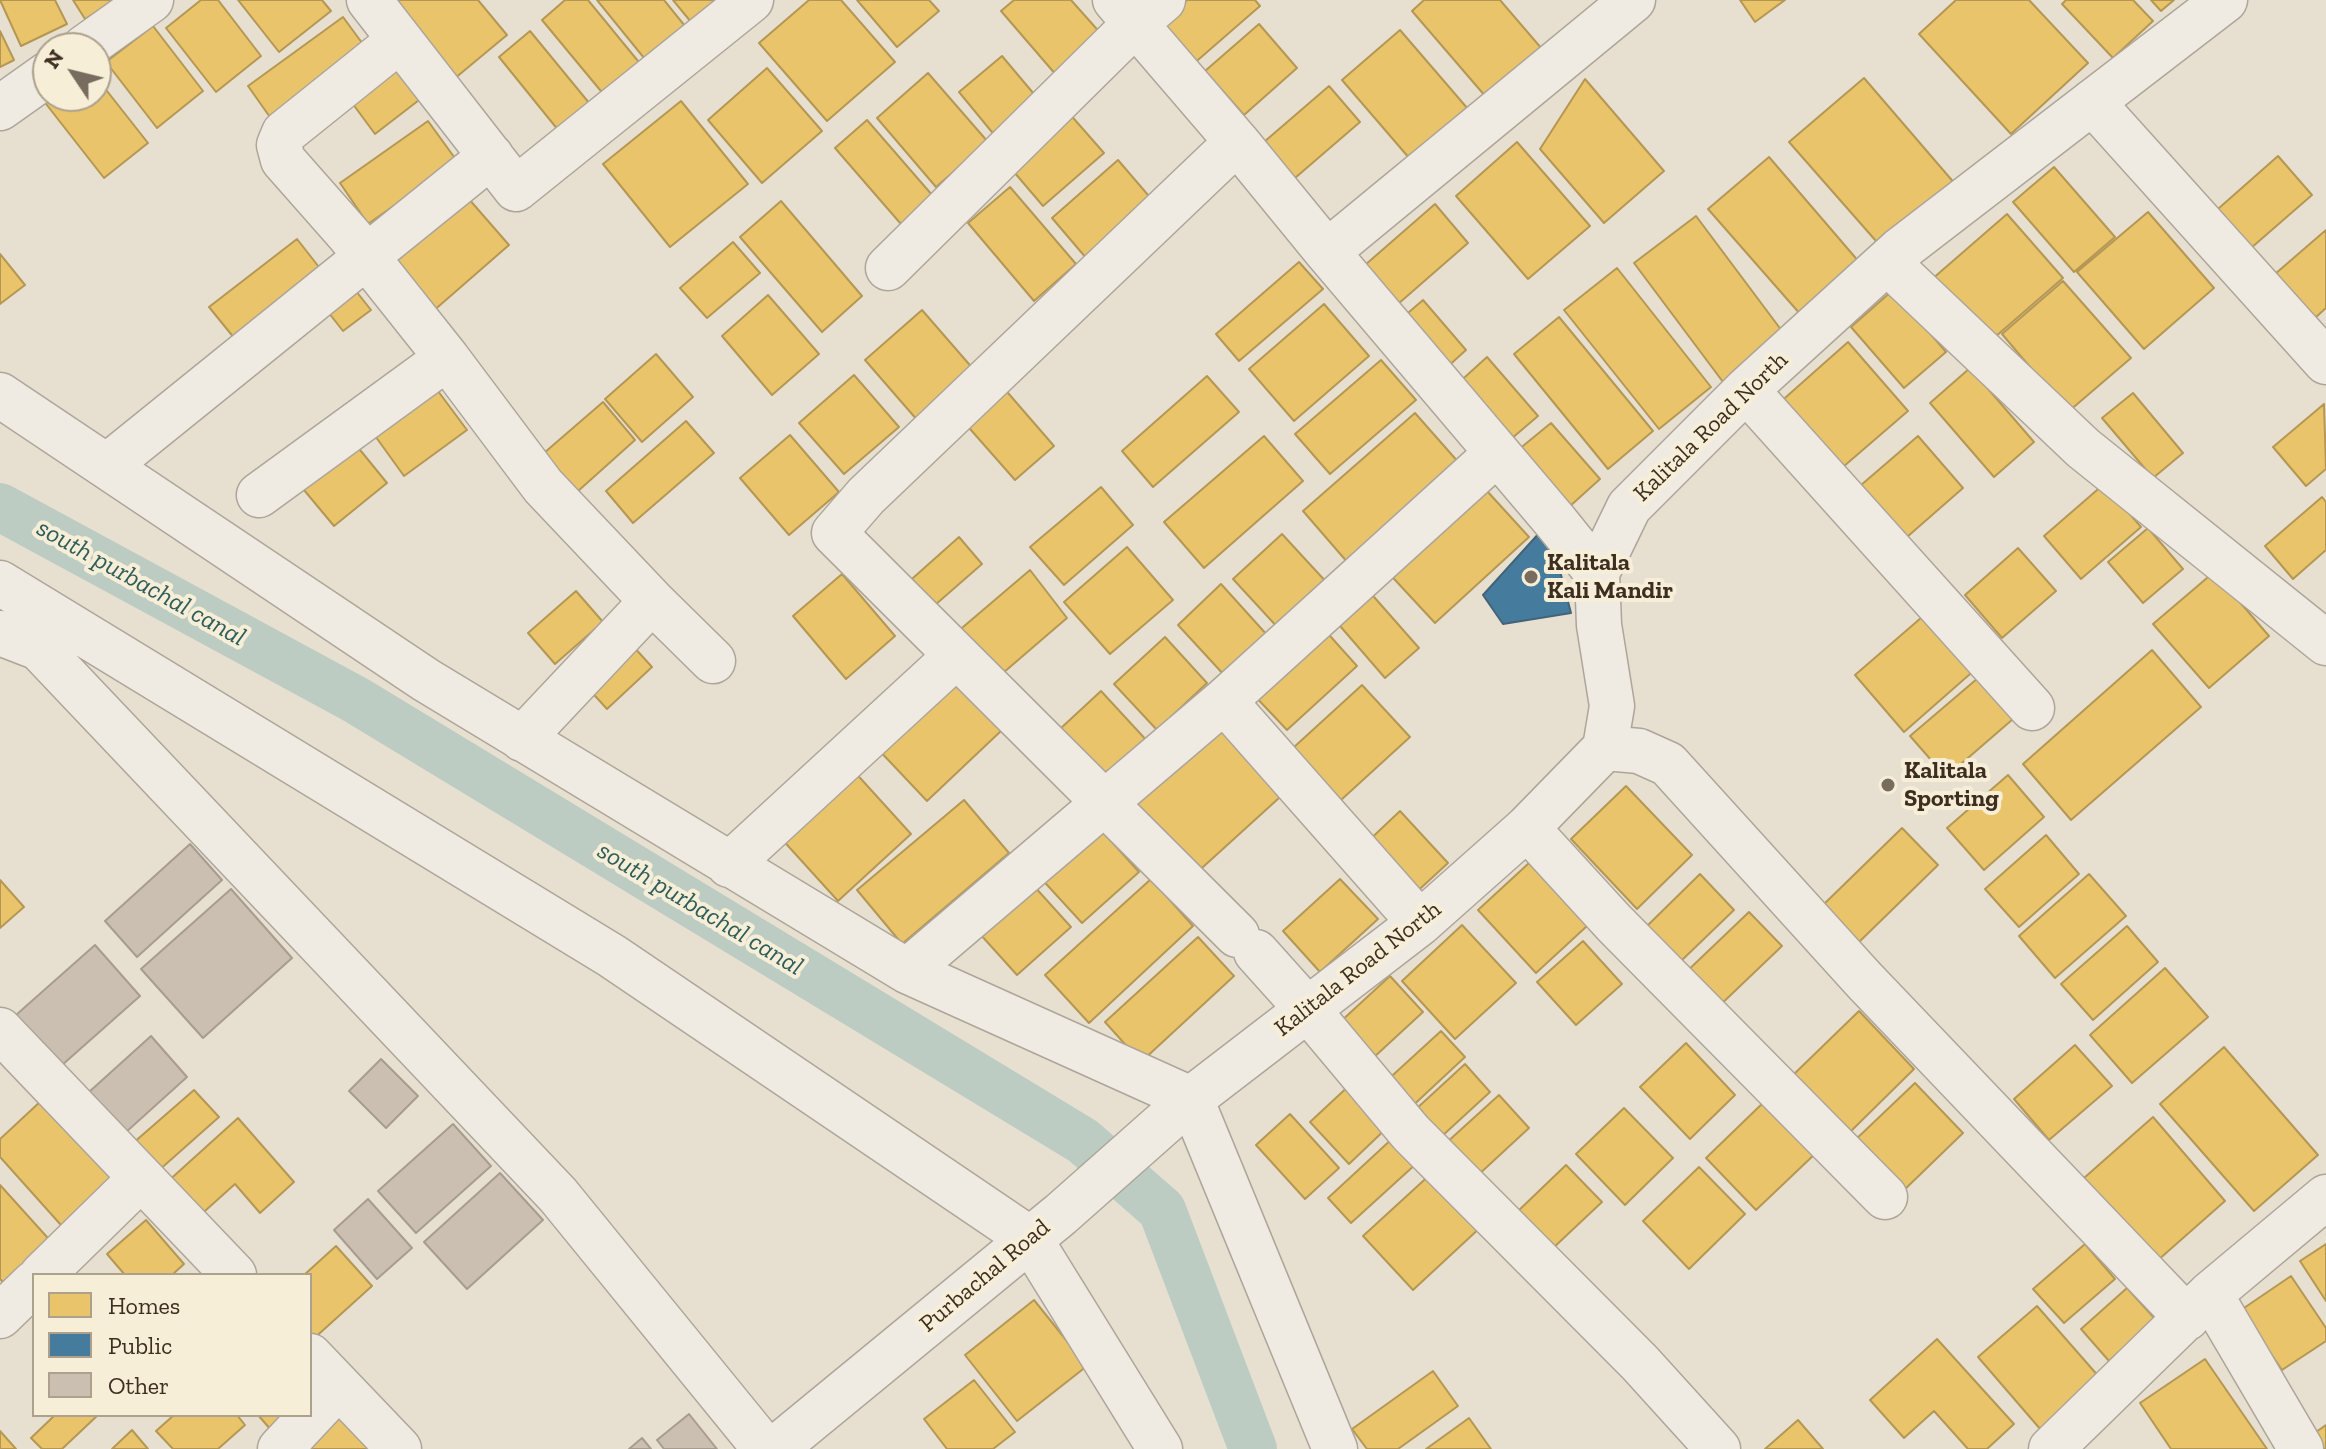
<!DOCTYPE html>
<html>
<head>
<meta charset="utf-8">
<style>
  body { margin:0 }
  #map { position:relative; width:2326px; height:1449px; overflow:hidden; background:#e7e0d1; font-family:"Zilla Slab",serif }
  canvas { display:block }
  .legend { position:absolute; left:32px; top:1273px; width:280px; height:144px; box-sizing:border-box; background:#f7eed8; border:2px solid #ada18e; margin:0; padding:10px 14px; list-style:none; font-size:24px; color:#3d2e20 }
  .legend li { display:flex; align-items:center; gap:16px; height:40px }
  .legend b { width:40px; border:2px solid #ada18e }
  .north { position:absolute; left:32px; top:32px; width:80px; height:80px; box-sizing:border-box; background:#f7eed8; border:2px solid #ada18e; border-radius:50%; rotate:305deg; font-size:22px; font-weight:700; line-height:32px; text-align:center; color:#3d2e20 }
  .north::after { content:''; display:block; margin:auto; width:28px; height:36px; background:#786c5e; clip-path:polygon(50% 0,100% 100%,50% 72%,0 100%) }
</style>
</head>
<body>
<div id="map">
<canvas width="2326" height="1449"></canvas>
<ul class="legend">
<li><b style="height:22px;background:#e9c46a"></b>Homes</li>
<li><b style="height:22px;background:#457b9d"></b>Public</li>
<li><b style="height:22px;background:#cbbfb2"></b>Other</li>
</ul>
<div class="north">N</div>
</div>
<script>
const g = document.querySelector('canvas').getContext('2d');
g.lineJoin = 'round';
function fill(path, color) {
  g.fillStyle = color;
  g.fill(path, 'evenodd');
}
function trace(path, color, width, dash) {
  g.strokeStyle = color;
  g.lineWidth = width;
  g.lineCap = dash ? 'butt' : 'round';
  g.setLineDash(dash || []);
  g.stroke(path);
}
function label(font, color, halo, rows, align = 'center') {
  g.font = font + ' "Zilla Slab",serif';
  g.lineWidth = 8;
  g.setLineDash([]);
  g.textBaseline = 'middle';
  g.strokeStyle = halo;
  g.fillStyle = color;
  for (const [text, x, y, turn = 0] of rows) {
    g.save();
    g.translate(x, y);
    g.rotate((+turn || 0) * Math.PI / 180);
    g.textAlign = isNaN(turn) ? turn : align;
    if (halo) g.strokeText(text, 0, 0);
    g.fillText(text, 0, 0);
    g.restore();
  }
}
const homes = new Path2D(`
  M0 0H55L67 24 21 46Z
  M73 0H116L85 19Z
  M201 0H218L261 56 216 92 166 28Z
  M238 0H322L331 11 279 52Z
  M379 0H478L507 35 448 84Z
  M565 0H588L647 72 610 102 542 20Z
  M597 0H664L693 36 653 69Z
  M673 0H737L700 33Z
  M809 0H841L895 62 827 121 759 43Z
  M857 0H929L939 11 897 47Z
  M1014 0H1071L1103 36 1057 76 1001 11Z
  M1187 0H1255L1260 6 1191 66 1157 26Z
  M1424 0H1500L1542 49 1486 97 1412 11Z
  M1740 0H1785L1755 22Z
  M1956 0H2029L2088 63 2011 134 1919 34Z
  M2066 0H2133L2153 21 2113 58 2062 4Z
  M2151 0H2174L2161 11Z
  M343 17 368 51 272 120 248 86Z
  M1259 24 1297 68 1244 115 1205 71Z
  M153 26 203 91 157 128 106 62Z
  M1400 30 1468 109 1410 159 1342 80Z
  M0 31 14 60 0 67Z
  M530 31 599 115 567 141 499 57Z
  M392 56 423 97 375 134 344 92Z
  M1002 56 1039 100 996 137 959 92Z
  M767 68 822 131 762 183 708 120Z
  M928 73 988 142 936 187 877 118Z
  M96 77 148 143 104 178 39 95 96 96Z
  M1864 78 1956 185 1883 249 1789 142Z
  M1585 79 1664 171 1604 223 1540 149Z
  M1329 86 1360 122 1295 178 1264 142Z
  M681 101 748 184 670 247 603 164Z
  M1068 112 1104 153 1043 206 1008 165Z
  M867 120 939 203 907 231 835 148Z
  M428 121 457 161 368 224 340 183Z
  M1517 142 1590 226 1528 279 1456 196Z
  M2278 156 2312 195 2243 255 2210 216Z
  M1769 157 1860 263 1801 315 1708 209Z
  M1118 160 1154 202 1087 259 1052 218Z
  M2054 167 2115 237 2074 272 2013 202Z
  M1010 187 1076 264 1034 301 968 223Z
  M468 198 509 245 431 313 391 266Z
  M781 201 862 296 822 332 740 237Z
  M1435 204 1468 243 1390 311 1357 272Z
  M2148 212 2214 288 2144 349 2077 272Z
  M2007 214 2063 278 1987 344 1931 280Z
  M1696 216 1785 335 1723 382 1634 263Z
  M2326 230V308L2315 318 2275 274Z
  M297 239 326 276 239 344 209 307Z
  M733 242 760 273 707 318 680 288Z
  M0 254 25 285 0 304Z
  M1299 262 1323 289 1239 361 1216 334Z
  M1617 268 1711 387 1659 429 1564 310Z
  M348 281 371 310 343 331 321 303Z
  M2063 281 2131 358 2068 412 2002 334Z
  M1893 290 1946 352 1904 388 1851 327Z
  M768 295 819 354 772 395 722 336Z
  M1423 300 1466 350 1444 370 1401 319Z
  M1324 304 1369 356 1294 421 1249 369Z
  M922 310 975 371 918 421 865 360Z
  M1559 317 1653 431 1608 469 1514 354Z
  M1848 342 1908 411 1836 473 1777 405Z
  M656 354 693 397 642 442 605 399Z
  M1487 357 1538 416 1504 445 1454 387Z
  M1381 360 1416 400 1330 474 1295 434Z
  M1970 368 2034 442 1994 477 1930 403Z
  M854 375 899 427 844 474 799 423Z
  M1207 376 1239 412 1153 487 1122 451Z
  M1002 386 1054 446 1015 480 963 421Z
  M435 387 467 430 404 476 373 433Z
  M2133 393 2183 453 2153 478 2102 418Z
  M603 402 635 440 577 492 544 453Z
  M2324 404 2326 469 2306 486 2273 447Z
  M1415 413 1467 472 1355 571 1303 511Z
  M686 421 714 453 633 523 606 491Z
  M1551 423 1600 479 1558 517 1507 459Z
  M790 435 839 492 789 535 740 478Z
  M1264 436 1303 481 1204 568 1164 522Z
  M1918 436 1963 488 1899 544 1853 492Z
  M352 440 387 483 334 526 299 484Z
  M1477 480 1529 537 1435 623 1383 567Z
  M2104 484 2141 527 2081 579 2044 536Z
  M1101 487 1133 525 1064 585 1030 547Z
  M2322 497 2326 502V550L2293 579 2265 546Z
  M2148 528 2183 569 2143 603 2108 562Z
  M1282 534 1329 585 1280 630 1233 579Z
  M959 537 982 564 927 612 904 586Z
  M1127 547 1173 600 1110 654 1064 602Z
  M2018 548 2056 591 2002 638 1965 595Z
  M1030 570 1067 618 996 679 956 633Z
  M2214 572 2269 636 2209 688 2153 624Z
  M842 574 895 636 846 679 793 616Z
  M1221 584 1268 636 1225 676 1178 625Z
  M1367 589 1419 648 1385 678 1334 619Z
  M576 591 603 622 555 664 528 633Z
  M1929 611 1978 667 1904 732 1855 675Z
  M1322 627 1357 666 1287 730 1251 692Z
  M1165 637 1207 683 1157 730 1114 684Z
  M632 645 652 667 607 709 586 686Z
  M2152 650 2201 707 2071 820 2023 764Z
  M951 675 1002 730 927 801 875 746Z
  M1978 678 2013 719 1946 777 1910 736Z
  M1362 685 1410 737 1341 800 1293 748Z
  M1101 691 1149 743 1095 793 1047 741Z
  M1227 719 1290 788 1192 877 1130 808Z
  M852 769 911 834 838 901 779 836Z
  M2008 775 2044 817 1984 870 1947 828Z
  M1626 786 1692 855 1637 909 1571 839Z
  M964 800 1009 853 902 944 857 890Z
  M1400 811 1448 863 1410 898 1363 846Z
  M1094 822 1139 872 1082 923 1037 874Z
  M1902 828 1938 865 1857 944 1821 907Z
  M2046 835 2079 874 2019 927 1985 889Z
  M1529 863 1587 926 1536 973 1478 910Z
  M1700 874 1734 910 1680 962 1646 927Z
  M2089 874 2126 916 2055 978 2019 936Z
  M1151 879 1193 926 1089 1023 1045 975Z
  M1340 879 1378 919 1320 972 1283 931Z
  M0 880 24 907 0 928Z
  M1033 885 1071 927 1017 975 980 934Z
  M1749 912 1782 946 1715 1010 1682 976Z
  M1462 925 1516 983 1455 1039 1402 981Z
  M2127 926 2158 962 2093 1020 2061 984Z
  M1198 937 1234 976 1141 1062 1105 1022Z
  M1583 941 1622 984 1576 1025 1537 982Z
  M2165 968 2208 1017 2132 1083 2090 1035Z
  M1390 976 1423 1012 1372 1059 1339 1023Z
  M1859 1011 1914 1069 1847 1135 1791 1077Z
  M1441 1031 1465 1057 1406 1112 1382 1085Z
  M1686 1043 1735 1095 1690 1139 1640 1087Z
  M2075 1045 2112 1086 2049 1140 2014 1099Z
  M2224 1047 2318 1155 2254 1211 2160 1104Z
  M1465 1064 1490 1092 1441 1137 1415 1110Z
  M1353 1082 1392 1123 1349 1164 1310 1122Z
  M1915 1083 1963 1133 1901 1193 1852 1143Z
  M194 1090 219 1117 157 1172 132 1144Z
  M1499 1095 1529 1128 1476 1177 1445 1144Z
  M42 1100 120 1187 69 1234 0 1157V1139Z
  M1766 1100 1817 1152 1756 1210 1706 1158Z
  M1624 1108 1673 1158 1625 1205 1576 1154Z
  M1290 1114 1339 1168 1305 1199 1256 1145Z
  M2153 1117 2225 1201 2157 1261 2084 1178Z
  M238 1118 294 1182 260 1213 235 1184 196 1219 165 1184Z
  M1394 1137 1417 1163 1351 1223 1328 1198Z
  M1566 1165 1602 1202 1551 1250 1516 1213Z
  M1699 1167 1745 1214 1689 1269 1643 1221Z
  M1434 1171 1483 1225 1413 1290 1363 1236Z
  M0 1185 56 1247 9 1289 0 1279Z
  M146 1220 184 1264 172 1275H125L107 1254Z
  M2085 1244 2115 1279 2064 1323 2033 1289Z
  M2326 1244V1301L2300 1261Z
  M336 1246 372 1286 310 1342V1275H304Z
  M2291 1276 2326 1328V1341L2282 1370 2241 1310Z
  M2127 1288 2156 1320 2109 1361 2081 1329Z
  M1034 1300 1087 1366 1017 1421 965 1355Z
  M2037 1306 2100 1378 2041 1430 1978 1357Z
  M1937 1339 2014 1424 1987 1449H1968L1934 1411 1904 1438 1870 1400Z
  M2205 1359 2267 1449H2171L2140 1403Z
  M1433 1371 1458 1406 1398 1449H1367L1352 1429Z
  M974 1380 1015 1432 993 1449H947L924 1419Z
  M345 1402 383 1449H288Z
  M55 1415H98L62 1449H42L31 1438Z
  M174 1415H237L245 1425 218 1449H173L156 1431Z
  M258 1415H288L271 1430Z
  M1469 1418 1491 1449H1426Z
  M1798 1420 1823 1449H1765Z
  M2326 1425V1449H2324L2313 1434Z
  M132 1430 148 1449H112Z
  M0 1431 16 1449H0Z`);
const public = new Path2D(`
  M1541 531 1550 533 1571 613 1503 624 1483 595Z`);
const canal = new Path2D(`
  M0 507 356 700 1083 1141 1162 1210 1253 1449`);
const building = new Path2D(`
  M190 844 222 880 137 957 105 921Z
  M231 889 292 958 203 1038 141 969Z
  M95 945 140 996 61 1066 16 1015Z
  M151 1036 187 1077 125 1133 89 1092Z
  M381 1059 418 1096 386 1128 349 1091Z
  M453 1124 491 1166 416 1233 378 1191Z
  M500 1173 543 1220 467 1289 424 1242Z
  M368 1199 412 1248 377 1279 334 1230Z
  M689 1414 717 1449H664L657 1440Z
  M642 1438 651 1449H629Z`);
const minor = new Path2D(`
  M369 0 516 189 751 0
  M1115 0 1237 142 1327 252
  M400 40 284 133 279 145 283 160 350 236 447 358 543 486 652 601 522 739
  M84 48 151 0
  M2092 102 2326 362
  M0 108 48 74
  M1887 262 2083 448 2326 643
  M888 268 1135 24 1163 0
  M1746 390 2032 708
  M0 395 426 680 907 971 1191 1099 1335 1449
  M107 466 491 156
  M259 495 447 358
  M1597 573 1556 522 1327 252 1633 0
  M0 583 612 956 1030 1239 1160 1449
  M652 601 713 661
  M0 633 39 648 558 1195 765 1449
  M1224 701 1420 923
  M1605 748 1639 751 1668 764 1864 980 2187 1318
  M1527 828 1614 923 1885 1197
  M729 865 956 656
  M1237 935 834 533 866 496 1237 142
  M1256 952 1308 1010 1411 1133 1640 1363 1718 1449
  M907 971 1224 701 1496 454
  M0 1030 234 1275
  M42 1275 140 1179
  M2210 1294 2301 1449
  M0 1316 34 1283
  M310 1356 399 1449
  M280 1449 338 1387
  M775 1449 1061 1214 1191 1099 1420 923 1527 828 1605 748 1612 706 1599 625 1597 573 1629 507 1746 390 1900 250 2225 0
  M2051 1449 2210 1294 2326 1197`);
const markers = [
  [1531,577,8,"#786c5e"],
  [1888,785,8,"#786c5e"]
];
const streetNames = [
  ["Kalitala Road North",1711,427,-44],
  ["Kalitala Road North",1358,969,-38],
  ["Purbachal Road",985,1276,-40]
];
const poiNames = [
  ["Kalitala",1547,563],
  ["Kali Mandir",1547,591],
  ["Kalitala",1904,771],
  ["Sporting",1904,799]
];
const waterNames = [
  ["south purbachal canal",141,583,29],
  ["south purbachal canal",700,909,31]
];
fill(homes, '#e9c46a');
trace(homes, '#b59754', 2);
fill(public, '#457b9d');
trace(public, '#436478', 2);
trace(canal, '#bcccc2', 48);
fill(building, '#cbbfb2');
trace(building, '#a89c90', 2);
trace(minor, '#ada599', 47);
trace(minor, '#efebe3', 44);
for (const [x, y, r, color] of markers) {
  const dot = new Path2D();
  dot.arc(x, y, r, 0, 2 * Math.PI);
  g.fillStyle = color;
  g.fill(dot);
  trace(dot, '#f7eed8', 3);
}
label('24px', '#3d2e20', '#f7eed8', streetNames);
label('bold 24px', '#3d2e20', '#f7eed8', poiNames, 'left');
label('italic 26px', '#2f5d5a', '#f7eed8', waterNames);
</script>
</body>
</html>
